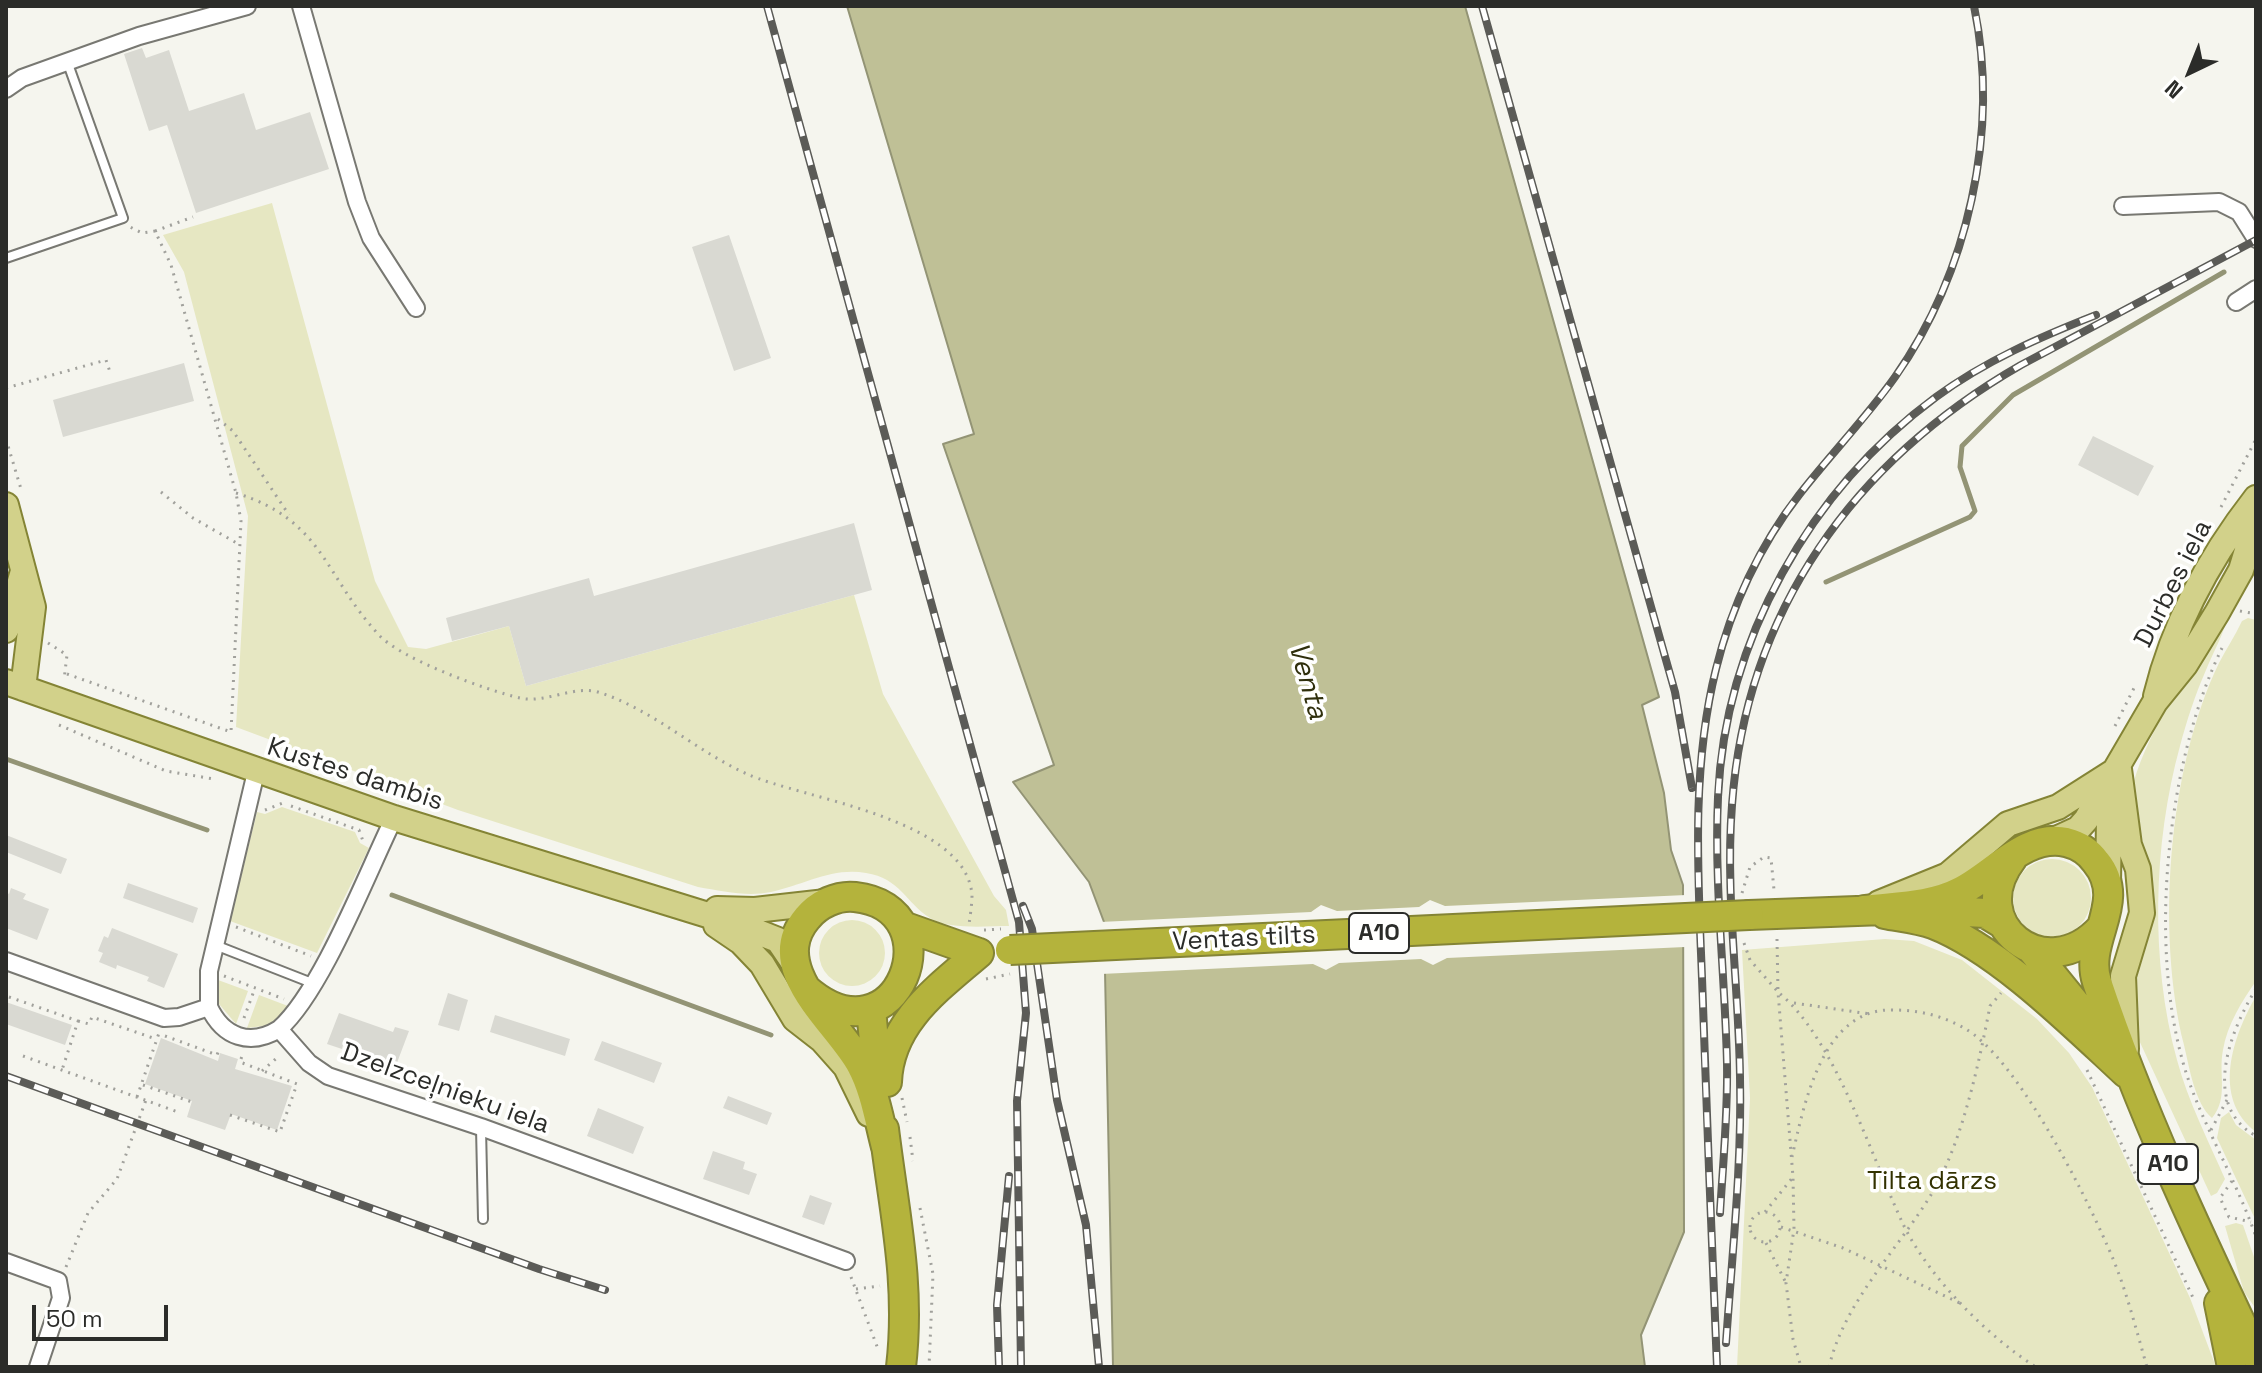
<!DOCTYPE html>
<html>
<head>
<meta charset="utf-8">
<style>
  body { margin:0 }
  #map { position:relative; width:2262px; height:1373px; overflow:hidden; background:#f5f5ee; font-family:"Space Grotesk",sans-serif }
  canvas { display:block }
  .frame { position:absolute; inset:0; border:8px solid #2b2c29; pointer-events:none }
  .north { position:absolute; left:2150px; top:32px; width:80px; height:80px; -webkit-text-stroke:6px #fffffe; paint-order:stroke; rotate:223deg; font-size:22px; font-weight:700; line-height:32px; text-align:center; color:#2b2c29 }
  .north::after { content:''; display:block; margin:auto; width:28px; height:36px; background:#2b2c29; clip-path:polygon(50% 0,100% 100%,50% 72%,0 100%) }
  .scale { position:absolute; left:32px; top:1305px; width:136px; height:36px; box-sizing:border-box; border:4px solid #2b2c29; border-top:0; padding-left:10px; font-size:24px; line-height:28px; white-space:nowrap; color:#2b2c29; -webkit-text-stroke:6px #fffffe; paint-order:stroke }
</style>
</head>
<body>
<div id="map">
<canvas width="2262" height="1373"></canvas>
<div class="frame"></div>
<div class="north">N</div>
<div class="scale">50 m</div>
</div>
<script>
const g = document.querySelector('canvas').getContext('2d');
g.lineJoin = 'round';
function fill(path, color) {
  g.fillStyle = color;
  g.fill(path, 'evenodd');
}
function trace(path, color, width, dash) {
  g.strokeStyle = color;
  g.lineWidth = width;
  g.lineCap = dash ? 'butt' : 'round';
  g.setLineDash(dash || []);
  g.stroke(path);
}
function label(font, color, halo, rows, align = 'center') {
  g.font = font + ' "Space Grotesk",sans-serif';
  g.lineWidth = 7;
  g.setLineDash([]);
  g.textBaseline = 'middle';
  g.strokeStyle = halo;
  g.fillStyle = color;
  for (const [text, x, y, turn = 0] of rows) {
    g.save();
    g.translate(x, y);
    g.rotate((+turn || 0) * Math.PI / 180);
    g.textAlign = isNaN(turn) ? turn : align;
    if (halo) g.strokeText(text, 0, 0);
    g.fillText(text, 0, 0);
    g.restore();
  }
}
const green = new Path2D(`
  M272 203 375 581 408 647 426 649 509 626 526 686 854 595 883 694 994 896 1006 910 1009 926C986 926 949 930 930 918 906 903 900 878 866 873 832 867 804 885 771 892 747 897 722 891 698 887L458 810 236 727 248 516 184 272 163 235Z
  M2248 618 2256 620V981C2242 1001 2227 1025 2223 1050 2218 1074 2229 1098 2212 1118 2195 1104 2189 1066 2184 1045 2156 933 2168 768 2219 663 2226 649 2235 636 2242 621Z
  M2220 622 2225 626C2220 641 2212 655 2206 670 2195 695 2187 720 2180 746 2153 844 2150 961 2177 1060 2188 1101 2208 1140 2225 1179L2217 1193 2211 1196 2132 1025 2130 796C2144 734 2187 676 2220 622Z
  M282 807 355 832 360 843 369 848 317 953 230 921 257 812 265 814Z
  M2013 898a39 39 0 1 1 78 0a39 39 0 1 1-78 0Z
  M819 953a33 33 0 1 1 66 0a33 33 0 1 1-66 0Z
  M1885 939 1914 941 1962 960 2037 1019 2069 1053 2092 1087 2190 1298 2216 1367H1737L1750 1098 1742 950Z
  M218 980 248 991 236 1024 219 1004Z
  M259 995 288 1006 271 1025 247 1028Z
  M2256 996V1132C2211 1098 2233 1036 2256 996Z
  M2229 1112 2236 1125 2256 1140V1221L2217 1138 2221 1118Z
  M2236 1223 2243 1225 2254 1257 2256 1309 2244 1292 2225 1226Z`);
const water = new Path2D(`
  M847 6H1465L1659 697 1642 705 1664 793 1671 850 1683 885 1684 1232 1641 1335 1645 1367H1113L1104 922 1089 882 1013 782 1054 765 943 444 974 434Z`);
const pier = new Path2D(`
  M1686 895 1685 947 1447 958 1433 965 1421 959 1339 963 1326 970 1313 964 1101 974 1100 922 1311 912 1321 905 1337 911 1419 907 1430 900 1445 906Z`);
const stream = new Path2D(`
  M1826 582 1970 517 1975 511 1960 467 1962 446 2013 395 2224 272
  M6 759 207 830
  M392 895 771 1035`);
const building = new Path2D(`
  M142 48 146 58 169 50 189 111 244 93 256 130 310 112 329 169 196 213 167 125 149 131 124 54Z
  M729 235 771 358 734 371 692 247Z
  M184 363 194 401 63 437 53 400Z
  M2093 436 2154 466 2138 496 2078 465Z
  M854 523 872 590 526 686 509 626 452 641 446 618 589 578 594 596Z
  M6 835 67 859 61 874 6 852Z
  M128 883 198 908 193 923 123 898Z
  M11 888 26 894 23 899 49 909 37 940 6 928V892L9 894Z
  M112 928 178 954 164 988 147 981 149 977 117 965 116 969 99 962 103 953 98 951 104 936 108 938Z
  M448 993 468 1000 459 1031 438 1025Z
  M6 1002 72 1025 65 1045 6 1024Z
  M339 1013 393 1032 395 1027 409 1031 395 1068 382 1063 383 1059 343 1045 342 1049 327 1044Z
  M495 1015 570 1039 565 1056 490 1032Z
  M161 1038 218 1061 220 1053 238 1059 235 1069 292 1086 277 1130 231 1114 225 1130 187 1117 192 1101 145 1084Z
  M602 1041 662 1063 654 1083 594 1060Z
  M728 1096 772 1113 767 1125 723 1108Z
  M598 1108 644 1127 633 1154 587 1136Z
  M713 1151 745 1162 743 1169 757 1174 749 1195 703 1179Z
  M810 1195 832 1203 824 1225 802 1217Z`);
const path = new Path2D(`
  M155 231 193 217
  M6 388 106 360 111 375
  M218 419 233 431 289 515
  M6 439 21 489
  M161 492 193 518 240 545
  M236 493C323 520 324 575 378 634 400 659 486 690 520 698 544 704 574 685 598 692 652 709 696 751 747 774 803 799 966 818 972 895 972 905 970 916 969 925
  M2221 507 2256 439
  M2240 611 2256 614
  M48 643 67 655 64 680
  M2222 648C2165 765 2145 963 2191 1087 2210 1138 2238 1185 2256 1237
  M67 674 231 732 241 521 236 493 171 265 155 231 142 233 130 227
  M59 725 166 771 214 779
  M2115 726 2135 686
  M291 806 359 830 363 841
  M265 810 283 803
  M1742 893 1750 867 1764 857 1771 858 1774 890
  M236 927 311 956
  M984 930 1001 929
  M1777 939 1778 992C1835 1038 1872 1159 1904 1226 1929 1277 1988 1337 2036 1367
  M1744 943 1750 960 1778 992 1793 1177 1794 1229 1786 1283 1793 1339 1801 1367
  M224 976 284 999
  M986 979 1010 974
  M2256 989C2231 1029 2200 1105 2256 1136
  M9 997 78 1021 62 1070
  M1794 1003 1870 1014
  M244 1018 255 988
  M78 1021 89 1024 92 1017 156 1039
  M165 1036 217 1055 220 1047
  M23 1056 178 1112
  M2087 1070 2195 1302
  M262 1071 279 1056
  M143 1085 192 1102
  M137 1097 159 1033
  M902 1098 907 1122
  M230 1115 280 1132 297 1084 240 1062 242 1056
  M2211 1130 2228 1098
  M910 1137 913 1161
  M1792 1157C1804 1105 1822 1007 1894 1010 1919 1010 1943 1016 1964 1028 2016 1057 2083 1190 2107 1245 2125 1284 2135 1326 2147 1367
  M2232 1181 2220 1198 2229 1217 2251 1222
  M920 1208 933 1274 929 1367
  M1750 1227a15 15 0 1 1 30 0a15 15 0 1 1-30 0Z
  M1765 1212 1793 1177
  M1781 1227 1843 1248 1964 1305
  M1766 1243 1786 1283
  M66 1267 88 1213 117 1179 146 1100
  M851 1277 878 1349
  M856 1289 880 1286
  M1829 1367C1845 1299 1901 1247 1935 1188 1963 1138 1979 1063 1990 1006L2001 993`);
const lane = new Path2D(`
  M6 258 123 218 67 61
  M215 945 312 983
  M481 1128 483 1219`);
const street = new Path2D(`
  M301 6 357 202 371 238 416 308
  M6 89 22 78 139 36 247 6
  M2123 206 2219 202 2239 212 2256 239
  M2236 302 2256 289
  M6 961 164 1018 179 1017 209 1007C223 1037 250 1047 279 1029L309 1063 328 1076 481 1127 846 1261
  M209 1007V971L256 772
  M279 1029C322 991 367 873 394 818
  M6 1262 58 1281 61 1298 38 1367`);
const primary = new Path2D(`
  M6 505 33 607 23 688
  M6 630 23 571
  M6 682 394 818 740 925 778 940 795 965
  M2156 696C2174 623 2210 557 2256 498
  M2119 769 2129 845 2138 869 2142 913 2123 976 2126 1049
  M2052 841 2078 829 2086 820 2155 702 2185 665 2217 613 2241 570 2256 521
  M2108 884 2109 818 2114 795
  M1879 903 1948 875 2008 824 2058 807 2113 772
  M717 909 755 910 826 902
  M716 925 741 942 762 964 795 1019 822 1040 846 1067 869 1114`);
const highway = new Path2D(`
  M2012 859C1963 923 2045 989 2101 928
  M1864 910C1895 906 1932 906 1959 892 1993 876 2025 833 2066 842 2078 845 2089 852 2096 862 2129 902 2083 940 2097 982 2140 1110 2198 1233 2256 1355
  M1929 910 1985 913 2003 924
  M1885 914C1900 917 1918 919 1933 924 1998 949 2074 1025 2126 1073
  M1749 915 1884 910
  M903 926 979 953
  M2032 950 2097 1030
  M806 989C898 1069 957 908 855 897 838 895 818 904 807 918 764 969 839 1023 861 1065 874 1089 879 1120 886 1147
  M871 1009 878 1084
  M887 1082C889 1023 937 989 979 953
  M884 1129C894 1212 911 1283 901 1367
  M2219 1303 2232 1367`);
const rail = new Path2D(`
  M767 6 1019 922 1026 1013 1017 1101 1021 1367
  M1482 6 1675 692 1692 788
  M1023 906 1032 929 1057 1100 1086 1225 1099 1367
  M6 1076 539 1269 605 1290
  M1720 1213C1723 1163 1728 1113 1727 1063 1725 975 1714 885 1718 797 1725 640 1810 490 1936 397 1985 361 2040 337 2096 315
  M1726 1343C1732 1255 1742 1166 1740 1077 1739 988 1725 894 1732 805 1746 610 1854 461 2021 365L2256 240
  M999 1367 997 1305 1009 1176
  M1717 1367C1712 1237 1706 1108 1702 978 1698 875 1691 769 1716 669 1731 607 1760 545 1799 495 1830 455 1866 418 1895 377 1968 273 2000 131 1974 6`);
const highwayBridge = new Path2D(`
  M1010 950 1749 915`);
const shields = [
  [1379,933,60],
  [2168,1164,60]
];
const shieldNames = [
  ["A10",1379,933],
  ["A10",2168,1164]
];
const streetNames = [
  ["Durbes iela",2174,584,-63],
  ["Kustes dambis",355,775,18],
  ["Ventas tilts",1244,939,-3],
  ["Dzelzceļnieku iela",445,1089,20]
];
const parkNames = [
  ["Tilta dārzs",1932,1182]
];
const waterNames = [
  ["Venta",1307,681,74]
];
fill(green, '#e6e7c2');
fill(water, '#bfc096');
trace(water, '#939475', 2);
fill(pier, '#f5f5ee');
trace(stream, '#939475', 5);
fill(building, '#d9d9d2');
trace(lane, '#787872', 12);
trace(street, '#787872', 20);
trace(primary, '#848435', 28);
trace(highway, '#848435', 32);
trace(path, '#a1a19c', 3, [2, 6]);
trace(lane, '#fff', 8);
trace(street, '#fff', 16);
trace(primary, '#d2d18a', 24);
trace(highway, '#b4b33c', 28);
trace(rail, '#5b5b57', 8);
trace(rail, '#fffffe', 5, [15]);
trace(highwayBridge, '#848435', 32, []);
trace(highwayBridge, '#b4b33c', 28);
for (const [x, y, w] of shields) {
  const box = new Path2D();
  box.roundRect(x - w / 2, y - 20, w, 40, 6);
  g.fillStyle = '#fffffe';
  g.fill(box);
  trace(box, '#2b2c29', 2);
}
label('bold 24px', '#2b2c29', null, shieldNames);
label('26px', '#2b2c29', '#fffffe', streetNames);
label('26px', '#333200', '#fffffe', parkNames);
label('italic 28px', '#2f2f0c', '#fffffe', waterNames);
</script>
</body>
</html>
